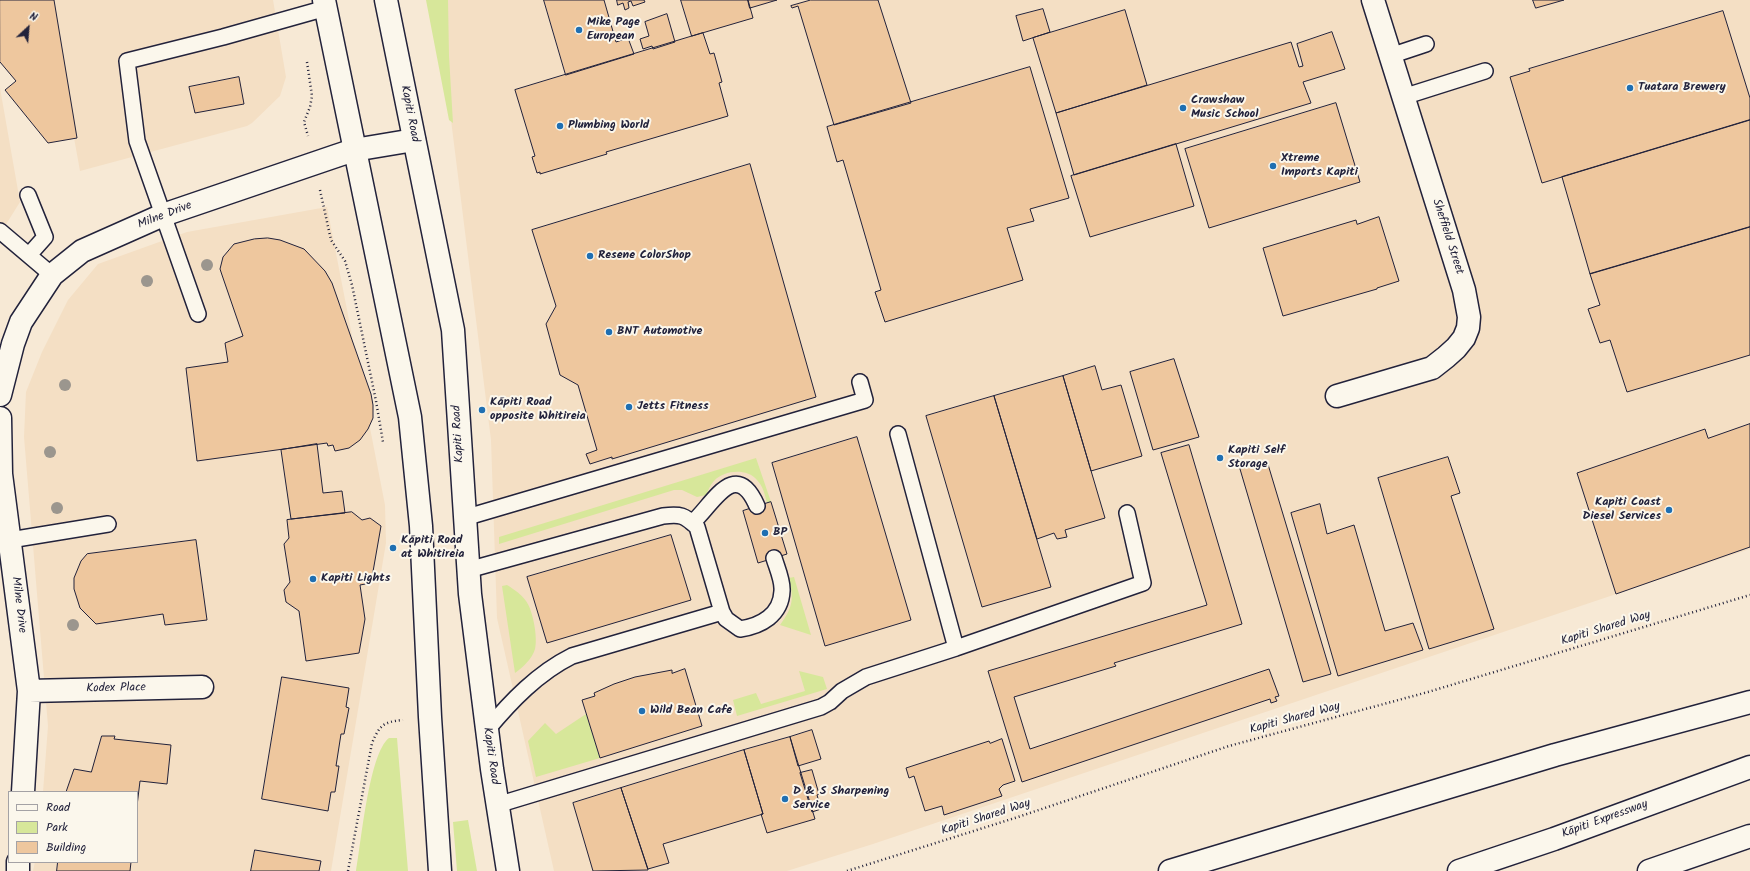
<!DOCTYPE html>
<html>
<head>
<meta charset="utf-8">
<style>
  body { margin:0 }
  #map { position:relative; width:1750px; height:871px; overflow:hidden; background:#f7e9d5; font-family:Kalam,sans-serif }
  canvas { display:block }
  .legend { position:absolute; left:8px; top:791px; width:130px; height:72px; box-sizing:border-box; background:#fbf7ec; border:1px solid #a4a2a5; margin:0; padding:5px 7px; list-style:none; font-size:12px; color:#22223b }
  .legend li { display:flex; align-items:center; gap:8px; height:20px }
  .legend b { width:20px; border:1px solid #a4a2a5 }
  .north { position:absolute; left:8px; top:8px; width:40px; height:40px; -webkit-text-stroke:3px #fbf7ec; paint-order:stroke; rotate:26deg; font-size:11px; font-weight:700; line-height:16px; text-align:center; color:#22223b }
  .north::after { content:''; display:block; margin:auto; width:14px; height:18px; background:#22223b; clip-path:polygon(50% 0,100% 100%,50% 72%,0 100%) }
</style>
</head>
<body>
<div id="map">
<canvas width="1750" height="871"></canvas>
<ul class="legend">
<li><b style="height:5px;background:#fbf7ec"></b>Road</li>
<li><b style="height:11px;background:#d7e79a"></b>Park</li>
<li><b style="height:11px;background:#eec79e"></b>Building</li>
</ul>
<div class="north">N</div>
</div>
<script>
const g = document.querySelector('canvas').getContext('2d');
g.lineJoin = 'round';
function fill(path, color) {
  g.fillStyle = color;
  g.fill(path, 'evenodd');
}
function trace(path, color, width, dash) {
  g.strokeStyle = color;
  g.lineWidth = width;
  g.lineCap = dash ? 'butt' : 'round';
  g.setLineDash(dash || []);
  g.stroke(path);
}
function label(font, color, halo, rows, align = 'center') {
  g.font = font + ' Kalam,sans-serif';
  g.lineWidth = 4;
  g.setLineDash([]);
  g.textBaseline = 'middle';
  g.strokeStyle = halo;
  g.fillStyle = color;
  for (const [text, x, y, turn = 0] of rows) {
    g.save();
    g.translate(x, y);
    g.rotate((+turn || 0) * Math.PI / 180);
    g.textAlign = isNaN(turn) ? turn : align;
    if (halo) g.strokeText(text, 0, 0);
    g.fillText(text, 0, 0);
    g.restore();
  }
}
const built = new Path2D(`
  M49 0H273L286 77 280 96 252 123 247 126 80 171Z
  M436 0H1750V549L873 844 787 871H554L497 618 491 440Z
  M0 88 20 202 0 234Z
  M327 207 385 505 386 543 331 871H33L35 862H137V792H43L48 726 24 437 26 392 42 352 68 300 98 264 187 232Z`);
const green = new Path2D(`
  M426 0H448L449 56 453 123 449 120Z
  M756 458 771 502 767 503C765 495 763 486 757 480 747 468 724 470 714 481 710 485 708 491 706 495L697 497 682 490H674L499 544V537Z
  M794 577 811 635 780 625C793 607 794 600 789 578Z
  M507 585C515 590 521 594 526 601 533 610 538 638 535 649 532 659 523 667 515 673L502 586Z
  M799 671 823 677 827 689 737 716 733 700 756 693 761 704 805 691Z
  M586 714 600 758 536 777 528 741 545 723 556 734Z
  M389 738H397L408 871H356C361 844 369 753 389 738Z
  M468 820 477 871H457L453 822Z`);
const building = new Path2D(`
  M0 0H54L77 138 48 143 5 90 16 81 0 62Z
  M544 0H604L616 42 628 38 634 54 566 75Z
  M617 0H644L645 2 633 6 631 1 628 2 629 8 625 10 623 3 618 5Z
  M681 0H748L753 18 692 36Z
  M748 0H777L750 8Z
  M811 0H878L911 103 834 125 798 6 792 8 791 6Z
  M1533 0H1564L1536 8Z
  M1043 9 1050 32 1023 41 1016 16Z
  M1125 10 1147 85 1056 113 1033 38Z
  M1723 11 1750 98V120L1542 183 1510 77 1530 71 1529 69Z
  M667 14 675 42 653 49 652 46 643 49 640 39 649 36 645 22Z
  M1332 32 1345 69 1303 82 1311 103 1074 175 1056 113 1291 42 1299 67 1303 66 1297 44Z
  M703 33 710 54 714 53 722 82 719 83 728 116 606 152 607 154 540 174V172L537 173 532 157 535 156 515 90Z
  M1030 67 1069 198 1030 209 1034 221 1007 228 1023 280 885 322 875 292 881 290 843 160 837 162 827 127Z
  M239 77 244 104 195 113 189 87Z
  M1336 103 1360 182 1209 228 1185 149Z
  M1750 120V227L1590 274 1562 177Z
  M1176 144 1194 206 1090 237 1071 176Z
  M750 164 816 397 612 459V457L590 464 586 454 597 450 578 385 560 375 546 324 556 306 532 230Z
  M1379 217 1399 281 1377 288V289L1283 316 1263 248 1356 220 1357 224Z
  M1750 227V355L1627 392 1610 340 1600 343 1588 309 1600 305 1590 274Z
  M268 238 280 240 304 249 325 271 332 283 371 394 373 405V418L368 429 360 440 349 448 335 451 333 445 328 446 327 443 197 461 186 368 228 362 225 343 243 336 222 275 220 269 223 257 234 244 254 239Z
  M1174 359 1199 437 1153 450 1130 372Z
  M1095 366 1102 390 1121 385 1142 456 1091 471 1063 376Z
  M1063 376 1105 518 1065 530 1067 537 1057 539 1054 533 1037 539 994 396Z
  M994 396 1051 587 982 607 926 416Z
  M1750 424V547L1616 594 1577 473 1705 429 1708 438Z
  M857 437 911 620 825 646 772 463Z
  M317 444 323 493 342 491 345 513 291 519 281 450Z
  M1189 445 1242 624 1114 663 1116 666 1014 697 1030 749 1269 669 1279 696 1275 697 1277 701 1271 703 1270 699 1022 782 988 671 1207 605 1161 453Z
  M1448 457 1460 493 1451 496 1494 629 1429 649 1378 478Z
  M1267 461 1331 674 1303 682 1240 469Z
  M771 502 787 554 758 563 743 511Z
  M1320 504 1327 534 1354 525 1385 631 1413 623 1423 650 1338 676 1291 513Z
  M352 512 362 520 370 518 381 526 371 583 360 585 365 619 359 653 306 661 299 611 286 602 284 590 290 582 284 544 289 538 287 520Z
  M671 535 691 600 547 643 527 577Z
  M196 540 207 620 165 625 163 614 96 624 80 608 74 589V578L81 561 87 554Z
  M685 669 702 726 600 758 582 700 595 696 594 693 614 684 635 677 672 670V673Z
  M282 677 349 688 346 707 349 708 344 734H341L336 766H339L335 792H331L328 811 262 799Z
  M812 730 821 759 798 766 790 737Z
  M102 736H115L114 739 171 745 167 784 140 781 137 806V792H66L74 769 91 772Z
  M790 737 815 819 767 833 761 814H763L744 750Z
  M1002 739 1015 781 1003 785 999 789 1002 796 944 815 942 806 925 811 914 776 909 778 906 768 989 741 990 743Z
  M744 750 763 814 663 844 669 863 648 869 621 788Z
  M812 770 819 794 817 795 821 809 812 812 800 773Z
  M621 788 648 870 593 871 573 803Z
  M255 850 321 861 319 871H251Z
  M58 862H131L130 871H57Z`);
const path = new Path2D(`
  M307 62 312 96 310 107 304 122 308 136
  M320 190 331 240 345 261 352 285 376 401 383 442
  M348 871 372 743C380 725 383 722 403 720
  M847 871 1018 817 1229 746 1428 692 1750 595`);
const service = new Path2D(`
  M1390 56 1426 44
  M1403 97 1485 71
  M28 195 45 237 29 255
  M0 231 52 275
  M198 314 137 141 127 61 223 37 326 8
  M898 434 956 648
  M464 518 865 400 860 382
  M692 523C712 506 735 456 757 506
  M10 540 108 524
  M468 570 663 516C681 514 684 515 697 527L722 612 726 619 740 629C761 626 781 615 782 591 783 581 777 568 774 558
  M487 730C511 701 538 673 572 656L722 612
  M497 805 821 707 830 702 842 691 866 677 956 648 1143 583 1127 513`);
const minor = new Path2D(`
  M0 395 13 344 21 322 52 275 82 251 163 215 336 156 354 150 414 140
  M1337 396 1432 368 1446 357 1456 348 1464 338 1468 328 1469 317 1464 290 1373 0
  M0 418 1 474 29 691 23 792
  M29 691 202 687
  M18 871V862`);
const secondary = new Path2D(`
  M324 0 410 417 421 526 430 717 440 871
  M386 0 453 330 470 594 492 769 508 871`);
const motorway = new Path2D(`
  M1170 871 1555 755 1750 702
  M1459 871 1554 839 1750 767
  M1649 871 1750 836`);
const trees = [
  [207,265],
  [147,281],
  [65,385],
  [50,452],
  [57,508],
  [73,625]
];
const markers = [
  [579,30,4,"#1f6fb2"],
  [1630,88,4,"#1f6fb2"],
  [1183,108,4,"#1f6fb2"],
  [560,126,4,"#1f6fb2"],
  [1273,166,4,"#1f6fb2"],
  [590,256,4,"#1f6fb2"],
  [609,332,4,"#1f6fb2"],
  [629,407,4,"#1f6fb2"],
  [482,410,4,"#1f6fb2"],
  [1220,458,4,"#1f6fb2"],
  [1669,510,4,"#1f6fb2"],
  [765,533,4,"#1f6fb2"],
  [393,548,4,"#1f6fb2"],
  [313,579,4,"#1f6fb2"],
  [642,711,4,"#1f6fb2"],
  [785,799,4,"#1f6fb2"]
];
const poiNames = [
  ["Mike Page",587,23],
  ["European",587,37],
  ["Tuatara Brewery",1638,88],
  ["Crawshaw",1191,101],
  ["Music School",1191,115],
  ["Plumbing World",568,126],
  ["Xtreme",1281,159],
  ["Imports Kapiti",1281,173],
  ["Resene ColorShop",598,256],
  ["BNT Automotive",617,332],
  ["Kāpiti Road",490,403],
  ["opposite Whitireia",490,417],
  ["Jetts Fitness",637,407],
  ["Kapiti Self",1228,451],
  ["Storage",1228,465],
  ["Kapiti Coast",1661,503,"right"],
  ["Diesel Services",1661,517,"right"],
  ["BP",773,533],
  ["Kāpiti Road",401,541],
  ["at Whitireia",401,555],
  ["Kapiti Lights",321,579],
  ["Wild Bean Cafe",650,711],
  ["D & S Sharpening",793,792],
  ["Service",793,806]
];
const streetNames = [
  ["Kapiti Road",409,114,79],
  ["Milne Drive",165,216,-21],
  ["Sheffield Street",1447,237,72],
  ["Kapiti Road",459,434,-93],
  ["Milne Drive",18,605,83],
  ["Kapiti Shared Way",1606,629,-17],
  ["Kodex Place",116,689,-1],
  ["Kapiti Shared Way",1295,719,-15],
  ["Kapiti Road",490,756,82],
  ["Kapiti Shared Way",986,818,-18],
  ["Kāpiti Expressway",1605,820,-20]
];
fill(built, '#f4dfc4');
fill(green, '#d7e79a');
fill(building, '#eec79e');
trace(building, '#22223b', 1);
trace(service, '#22223b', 18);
trace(minor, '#22223b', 25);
trace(secondary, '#22223b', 25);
trace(motorway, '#22223b', 25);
trace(path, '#22223b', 2.5, [1, 3]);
trace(service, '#fbf7ec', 15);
trace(minor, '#fbf7ec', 22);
trace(secondary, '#fbf7ec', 22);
trace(motorway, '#fbf7ec', 22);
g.fillStyle = '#9b968e';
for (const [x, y] of trees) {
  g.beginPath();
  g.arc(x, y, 6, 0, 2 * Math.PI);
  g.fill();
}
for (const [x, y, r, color] of markers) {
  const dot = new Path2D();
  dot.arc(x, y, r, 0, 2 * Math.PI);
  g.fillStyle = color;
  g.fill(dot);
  trace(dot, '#fbf7ec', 1.5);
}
label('bold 12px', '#22223b', '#fbf7ec', poiNames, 'left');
label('12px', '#22223b', '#fbf7ec', streetNames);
</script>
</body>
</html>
